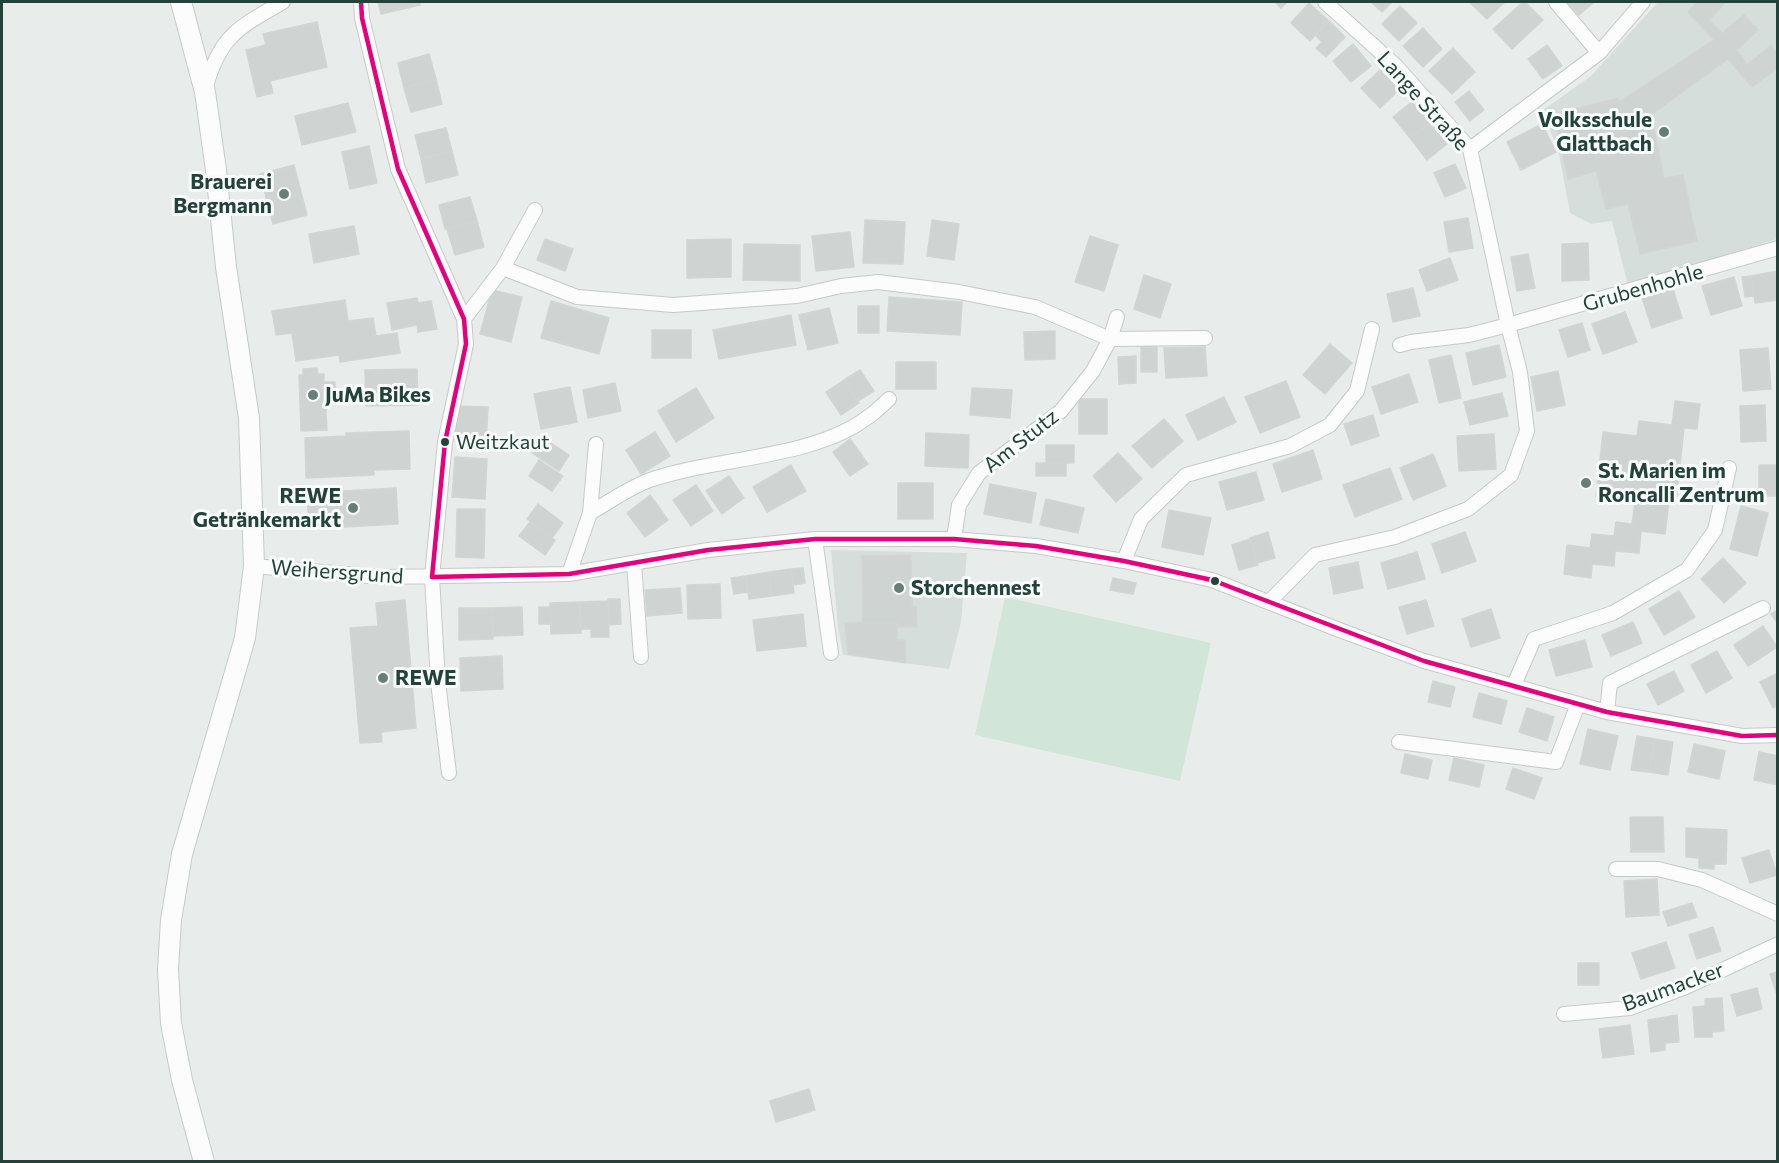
<!DOCTYPE html>
<html>
<head>
<meta charset="utf-8">
<style>
  body { margin:0 }
  #map { position:relative; width:1779px; height:1163px; overflow:hidden; background:#e8edeb; font-family:Commissioner,sans-serif }
  canvas { display:block }
  .frame { position:absolute; inset:0; border:3px solid #24423a; pointer-events:none }
</style>
</head>
<body>
<div id="map">
<canvas width="1779" height="1163"></canvas>
<div class="frame"></div>
</div>
<script>
const g = document.querySelector('canvas').getContext('2d');
g.lineJoin = 'round';
function fill(path, color) {
  g.fillStyle = color;
  g.fill(path, 'evenodd');
}
function trace(path, color, width, dash) {
  g.strokeStyle = color;
  g.lineWidth = width;
  g.lineCap = dash ? 'butt' : 'round';
  g.setLineDash(dash || []);
  g.stroke(path);
}
function label(font, color, halo, rows, align = 'center') {
  g.font = font + ' Commissioner,sans-serif';
  g.lineWidth = 6;
  g.setLineDash([]);
  g.textBaseline = 'middle';
  g.strokeStyle = halo;
  g.fillStyle = color;
  for (const [text, x, y, turn = 0] of rows) {
    g.save();
    g.translate(x, y);
    g.rotate((+turn || 0) * Math.PI / 180);
    g.textAlign = isNaN(turn) ? turn : align;
    if (halo) g.strokeText(text, 0, 0);
    g.fillText(text, 0, 0);
    g.restore();
  }
}
const built = new Path2D(`
  M1658 2H1777V239L1628 286 1612 221 1591 224 1570 213 1559 154 1543 110 1591 76Z
  M831 550 967 553 961 622 949 669 843 655 838 627Z`);
const green = new Path2D(`
  M1005 597 1211 643 1180 781 975 735Z`);
const building = new Path2D(`
  M378 2H419L420 5 381 14Z
  M1275 2H1287L1281 8Z
  M1371 2H1392L1382 12Z
  M1469 2H1505L1487 19Z
  M1523 2H1525L1543 20 1512 49 1493 29Z
  M1567 2H1594L1579 15Z
  M1697 2H1722L1724 4 1709 20 1722 33 1744 15 1758 30 1737 50 1747 65 1771 45 1778 54V68L1752 87 1728 59 1651 115 1664 178 1683 175 1697 241 1640 254 1628 204 1606 209 1596 171 1568 179 1554 114 1618 98 1619 102 1714 40 1688 12Z
  M1309 3 1329 21 1310 41 1291 23Z
  M1400 6 1417 23 1399 41 1382 24Z
  M1329 21 1345 37 1326 57 1316 48 1322 42 1315 35Z
  M317 22 327 67 270 81 273 93 257 97 246 50 266 45 263 34Z
  M1423 28 1442 49 1423 67 1403 46Z
  M1353 44 1371 66 1351 82 1333 61Z
  M1547 45 1562 66 1543 79 1528 59Z
  M1453 48 1475 72 1452 94 1429 71Z
  M429 54 436 79 404 88 398 63Z
  M1380 70 1399 90 1380 108 1361 88Z
  M436 79 442 104 411 112 404 88Z
  M1469 91 1484 110 1470 121 1455 102Z
  M1413 101 1430 123 1410 138 1393 117Z
  M348 103 356 132 302 145 295 116Z
  M1430 123 1447 144 1427 160 1410 138Z
  M1542 124 1556 152 1521 170 1507 142Z
  M446 128 452 151 421 159 415 135Z
  M369 146 377 183 350 189 342 152Z
  M452 151 458 175 426 183 421 159Z
  M1455 164 1466 188 1445 197 1434 173Z
  M294 165 307 215 273 224 260 174Z
  M470 197 477 221 445 229 439 205Z
  M1468 218 1473 248 1449 252 1444 222Z
  M865 220 905 222 903 264 863 263Z
  M932 220 959 224 954 260 927 256Z
  M477 221 484 247 455 255 447 229Z
  M354 226 359 254 314 263 309 234Z
  M850 232 854 267 816 271 812 236Z
  M1090 236 1118 245 1104 291 1075 282Z
  M545 239 573 249 565 271 537 260Z
  M731 239V277L687 278V240Z
  M1588 243 1589 280 1562 281V244Z
  M744 244 800 245V281L743 280Z
  M1528 254 1535 288 1517 291 1511 257Z
  M1450 258 1458 280 1427 291 1419 270Z
  M1778 271V300L1755 303 1751 276Z
  M1144 275 1171 284 1160 318 1134 309Z
  M1751 276 1754 296 1745 297 1742 277Z
  M1734 277 1742 306 1711 315 1702 286Z
  M1413 288 1420 316 1393 322 1387 294Z
  M1673 289 1682 318 1652 328 1642 298Z
  M492 290 522 297 511 342 480 334Z
  M889 297 962 302 960 335 887 331Z
  M417 298 418 303 431 301 437 329 418 332 417 325 392 330 387 303Z
  M345 300 348 321 373 318 376 336 397 333 400 353 340 362 339 355 296 361 292 333 276 335 272 311Z
  M551 301 609 318 599 354 541 338Z
  M858 306H879V333H858Z
  M829 308 838 343 808 350 799 315Z
  M1625 312 1637 342 1603 354 1592 324Z
  M791 315 796 345 719 359 713 330Z
  M1582 323 1590 350 1568 357 1559 330Z
  M652 330H691V358H652Z
  M1055 331V359L1025 360 1024 332Z
  M1330 344 1352 363 1325 394 1303 375Z
  M1499 345 1506 377 1473 385 1466 353Z
  M1141 347H1157V372H1141Z
  M1205 347 1207 376 1166 378 1164 348Z
  M1768 348 1771 389 1743 391 1740 350Z
  M1451 355 1461 398 1439 403 1429 360Z
  M1136 356V383L1119 384 1118 357Z
  M896 362H936V389H896Z
  M317 368 318 374H324V382H335L336 392H325L327 430 301 431 299 375H303V369Z
  M417 369 418 405 366 406 365 370Z
  M860 370 874 391 858 401 844 380Z
  M1558 371 1565 405 1537 411 1531 377Z
  M1409 374 1418 402 1381 414 1372 387Z
  M844 380 859 403 841 415 826 392Z
  M1286 381 1300 417 1260 433 1245 397Z
  M615 383 621 411 588 418 583 390Z
  M570 387 577 422 541 429 534 394Z
  M696 388 714 418 676 442 658 411Z
  M972 388 1012 390 1010 418 970 415Z
  M1502 393 1508 416 1470 425 1464 402Z
  M1224 397 1236 422 1198 440 1186 415Z
  M1079 399H1107V434H1079Z
  M1675 401 1700 404 1697 429 1684 428 1676 502 1669 501 1665 534 1641 531 1639 553 1615 551 1614 566 1592 564 1591 578 1564 574 1567 545 1590 548 1592 534 1614 536 1616 522 1632 524 1635 502 1596 497 1603 432 1637 436 1639 421 1672 425Z
  M1765 405 1766 441 1741 442 1740 406Z
  M457 406 488 407 486 443 455 441Z
  M1373 415 1379 436 1351 445 1344 424Z
  M1164 419 1183 441 1152 468 1132 446Z
  M409 431 410 469 374 470V475L306 478 305 438 346 436V433Z
  M655 432 670 456 641 474 626 450Z
  M926 433 969 435 968 468 925 466Z
  M1494 434 1496 469 1459 471 1457 436Z
  M542 437 569 455 559 471 532 453Z
  M850 439 868 464 850 476 833 452Z
  M1046 445H1074V463H1046Z
  M1313 450 1322 479 1282 492 1273 464Z
  M1118 453 1142 479 1116 502 1093 476Z
  M1433 454 1446 486 1413 500 1400 468Z
  M455 457 487 459 485 499 452 497Z
  M539 460 563 476 552 491 529 476Z
  M1036 463H1066V476H1036Z
  M791 465 806 491 767 512 753 487Z
  M1759 465H1778V496H1759Z
  M1390 468 1402 499 1355 517 1343 485Z
  M1256 472 1264 500 1227 510 1219 482Z
  M729 476 744 498 722 514 706 491Z
  M898 483H933V519H898Z
  M990 484 1036 493 1031 523 984 514Z
  M696 485 713 511 691 526 673 500Z
  M396 488 398 524 309 529 307 493Z
  M650 495 668 520 645 537 627 513Z
  M1046 499 1084 508 1078 533 1040 525Z
  M538 504 563 523 552 538 527 519Z
  M1741 506 1768 513 1757 556 1730 549Z
  M457 509H485L484 558 456 557Z
  M1169 510 1211 518 1203 555 1162 547Z
  M530 522 555 540 545 555 519 536Z
  M1268 532 1275 558 1257 563 1250 538Z
  M1465 532 1476 561 1442 573 1432 544Z
  M1250 539 1258 565 1239 570 1232 545Z
  M1417 552 1425 579 1388 589 1381 563Z
  M911 555 912 607H916L917 627H897V623H863L862 556Z
  M1723 558 1746 583 1724 603 1701 579Z
  M1358 562 1363 588 1334 594 1329 568Z
  M803 568 805 583 793 585 791 569Z
  M791 569 794 593 772 596 769 572Z
  M769 572 772 596 749 599 746 576Z
  M746 576 748 592 734 594 731 578Z
  M1113 578 1136 583 1133 594 1110 590Z
  M720 584 721 618 688 619 687 585Z
  M680 588 682 613 647 616 645 590Z
  M1679 591 1695 617 1664 635 1649 609Z
  M608 599H620L621 624 609 625Z
  M405 600 416 728 381 732 382 742 360 743 350 628 378 626 376 603Z
  M1426 600 1434 626 1407 634 1399 607Z
  M608 601 609 637H591V629H580V602Z
  M580 602 581 633 551 634 550 603Z
  M522 607 523 635 493 636 492 608Z
  M539 607H550L551 624H539Z
  M459 608H492L493 639 459 640Z
  M1491 609 1500 638 1471 647 1462 619Z
  M1778 610V624L1771 614Z
  M803 614 806 646 757 651 753 620Z
  M1633 622 1642 643 1611 656 1602 635Z
  M845 623H897V640H905L906 663 848 654Z
  M1763 626 1777 647 1748 666 1734 645Z
  M1585 640 1592 667 1556 676 1549 650Z
  M1717 651 1732 678 1706 693 1691 665Z
  M502 656 503 689 461 691 460 658Z
  M1674 671 1684 691 1658 705 1647 684Z
  M1778 673V705L1773 708 1760 682Z
  M1433 681 1455 687 1450 707 1428 702Z
  M1479 693 1507 701 1501 724 1473 717Z
  M1527 708 1554 717 1547 741 1519 732Z
  M1588 729 1618 736 1610 770 1580 764Z
  M1637 736 1655 739 1649 772 1631 770Z
  M1655 739 1673 742 1668 775 1649 772Z
  M1694 744 1725 751 1719 779 1688 772Z
  M1759 752 1778 756V785L1754 780Z
  M1405 754 1432 760 1428 779 1401 773Z
  M1454 758 1484 765 1479 787 1449 780Z
  M1513 768 1542 778 1534 799 1506 789Z
  M1630 817H1663L1664 852H1631Z
  M1686 828 1727 830 1726 864H1714V869L1699 868V858L1686 857Z
  M1769 850 1777 875 1750 883 1742 858Z
  M1657 879 1659 915 1626 917 1624 881Z
  M1692 903 1697 917 1668 926 1663 912Z
  M1713 927 1721 951 1697 959 1689 935Z
  M1666 942 1675 968 1641 979 1632 953Z
  M1578 963H1599V985H1578Z
  M1778 972V995H1777L1770 974Z
  M1757 988 1762 1009 1737 1016 1731 995Z
  M1722 998 1724 1031 1712 1032V1037H1695L1693 1007 1705 1006V999Z
  M1677 1015 1679 1042 1665 1043V1050L1651 1052 1648 1020Z
  M1630 1025 1634 1054 1603 1058 1599 1029Z
  M809 1089 815 1110 776 1122 770 1101Z`);
const minor = new Path2D(`
  M361 2 362 18 398 169 464 319 466 344 445 442 432 577 438 682 449 773
  M1556 2 1599 53
  M205 90C219 37 237 28 283 2
  M1470 149 1599 53 1643 2
  M503 268 577 297 673 305 797 296 841 286 878 282 959 292 1035 307 1110 339 1205 338
  M464 319 503 268 535 210
  M1400 345 1411 342 1469 335 1508 325 1778 248
  M590 513 596 444
  M815 539 831 653
  M954 539 959 505 979 473 1061 411 1093 371 1110 339 1117 317
  M1124 561 1141 519 1186 475 1290 446 1330 425 1357 391 1372 329
  M634 564 641 657
  M254 566 380 577 569 574 708 550 815 539H954L1036 546 1124 561 1212 580 1342 631 1424 661 1607 712 1742 736 1778 735
  M569 574 590 513C609 502 630 487 650 480 716 457 813 459 868 417 876 412 882 405 889 399
  M1270 601 1315 555 1395 537 1468 509 1511 475 1527 431 1520 372 1508 325 1470 149 1396 66 1325 2
  M1514 685 1534 639 1613 613 1687 570 1715 530 1729 468
  M1607 712 1610 683 1763 608
  M1399 742 1556 762 1578 704
  M1616 869H1658L1702 880 1778 914
  M1564 1014 1630 1008 1686 987 1778 944`);
const secondary = new Path2D(`
  M181 2 205 92 216 170 226 267 249 418 254 566 245 638 182 854 171 920 168 970 171 1023 182 1080 204 1162`);
const bus1 = new Path2D(`
  M361 2 362 18 398 169 464 319 466 344 445 442 432 577
  M432 577 569 574 708 550 815 539H954L1036 546 1124 561 1212 580 1424 661 1607 712 1742 736 1778 735`);
const markers = [
  [1664,132,6,"#697e78"],
  [284,194,6,"#697e78"],
  [313,395,6,"#697e78"],
  [445,442,5,"#24423a"],
  [1586,483,6,"#697e78"],
  [353,508,6,"#697e78"],
  [1215,581,5,"#24423a"],
  [899,588,6,"#697e78"],
  [383,678,6,"#697e78"]
];
const busNames = [
  ["Weitzkaut",456,442]
];
const streetNames = [
  ["Lange Straße",1423,101,48],
  ["Grubenhohle",1643,288,-16],
  ["Am Stutz",1021,441,-38],
  ["Weihersgrund",337,572,4],
  ["Baumacker",1673,987,-20]
];
const poiNames = [
  ["Volksschule",1652,120,"right"],
  ["Glattbach",1652,144,"right"],
  ["Brauerei",272,182,"right"],
  ["Bergmann",272,206,"right"],
  ["JuMa Bikes",325,395],
  ["St. Marien im",1598,471],
  ["Roncalli Zentrum",1598,495],
  ["REWE",341,496,"right"],
  ["Getränkemarkt",341,520,"right"],
  ["Storchennest",911,588],
  ["REWE",395,678]
];
fill(built, '#d6dedb');
fill(green, '#d1e6d8');
fill(building, '#cfd4d2');
trace(building, '#d1d6d4', 1.5);
trace(minor, '#c5cac8', 16);
trace(secondary, '#c3cbc8', 22);
trace(minor, '#fcfcfc', 14);
trace(secondary, '#fcfcfc', 20);
trace(bus1, '#e5007d', 4.5);
for (const [x, y, r, color] of markers) {
  const dot = new Path2D();
  dot.arc(x, y, r, 0, 2 * Math.PI);
  g.fillStyle = color;
  g.fill(dot);
  trace(dot, '#f7fbf9', 2);
}
label('20px', '#24423a', '#f7fbf9', busNames, 'left');
label('21px', '#24423a', '#f7fbf9', streetNames);
label('bold 21px', '#24423a', '#f7fbf9', poiNames, 'left');
</script>
</body>
</html>
